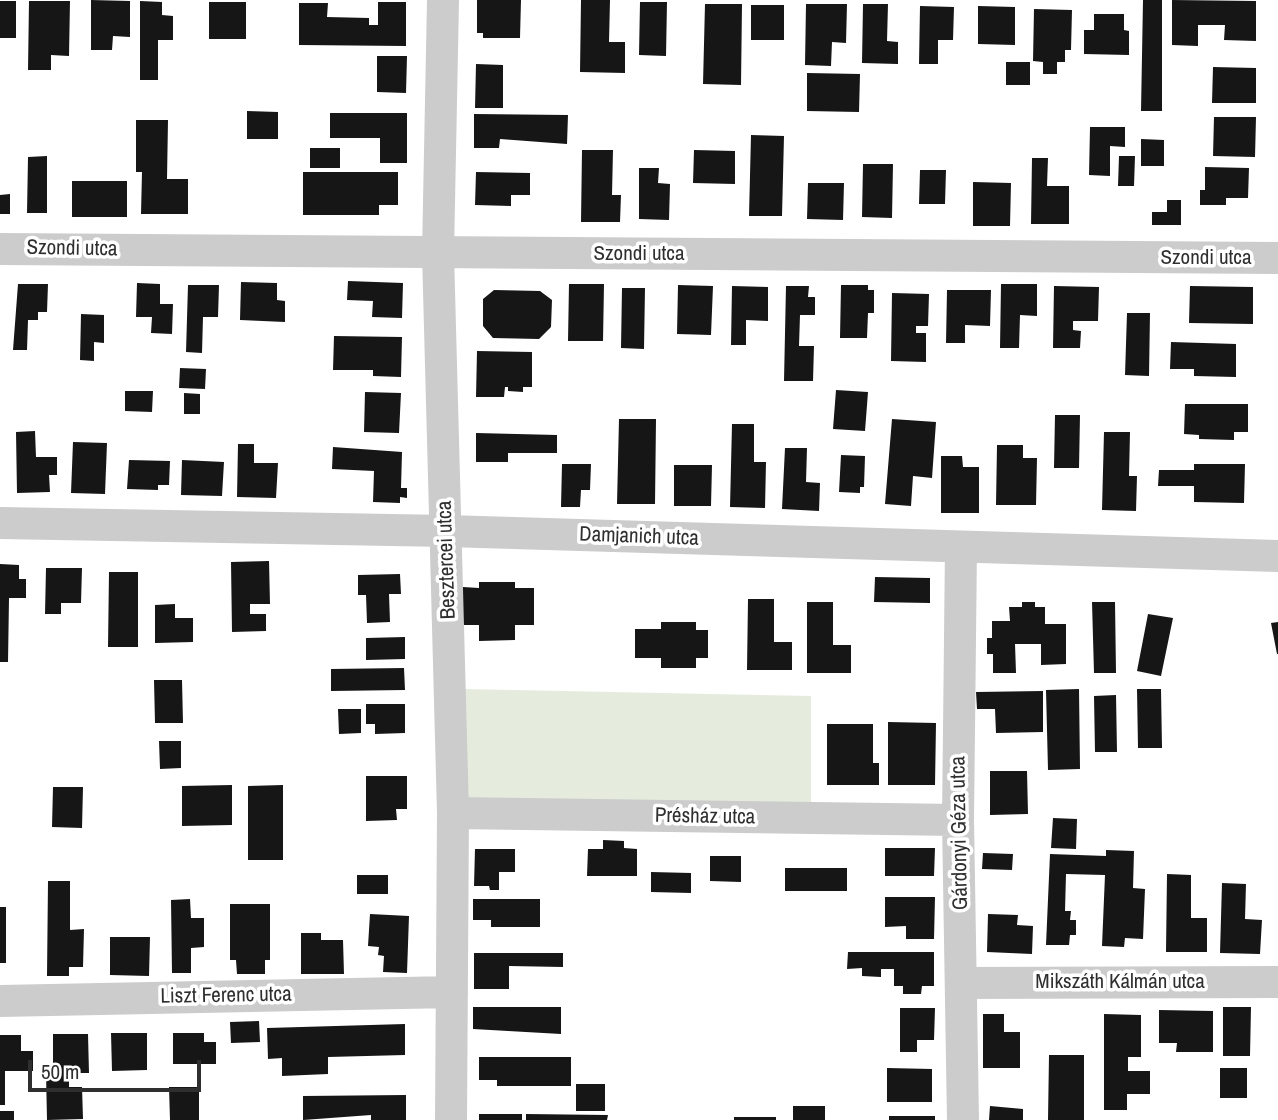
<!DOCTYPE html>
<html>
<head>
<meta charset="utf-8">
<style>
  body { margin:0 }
  #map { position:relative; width:1278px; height:1120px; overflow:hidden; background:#fff; font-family:"Archivo Narrow",sans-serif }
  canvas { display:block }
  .scale { position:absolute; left:28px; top:1060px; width:173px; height:32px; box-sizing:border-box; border:4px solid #2f2f2f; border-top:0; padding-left:9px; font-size:21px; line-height:24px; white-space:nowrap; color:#2f2f2f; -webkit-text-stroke:5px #fff; paint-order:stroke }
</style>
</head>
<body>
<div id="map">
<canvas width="1278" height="1120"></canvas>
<div class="scale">50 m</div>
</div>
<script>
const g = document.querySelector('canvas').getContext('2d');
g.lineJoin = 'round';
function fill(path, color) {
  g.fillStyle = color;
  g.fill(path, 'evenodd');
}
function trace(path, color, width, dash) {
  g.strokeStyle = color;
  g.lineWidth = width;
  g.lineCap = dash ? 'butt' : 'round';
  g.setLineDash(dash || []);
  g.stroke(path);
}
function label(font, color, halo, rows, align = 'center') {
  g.font = font + ' "Archivo Narrow",sans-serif';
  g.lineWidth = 7;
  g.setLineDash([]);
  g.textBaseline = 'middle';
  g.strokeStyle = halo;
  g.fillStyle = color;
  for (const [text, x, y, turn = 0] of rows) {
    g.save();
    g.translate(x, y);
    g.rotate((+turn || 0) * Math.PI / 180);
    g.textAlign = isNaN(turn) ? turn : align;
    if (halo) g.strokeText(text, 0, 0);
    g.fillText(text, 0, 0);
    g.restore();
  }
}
const green = new Path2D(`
  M464 689 811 696V809L464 806Z`);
const building = new Path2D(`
  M91 0 130 1V37L113 36 112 50H91Z
  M477 0H521L520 38H483V33H477Z
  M581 0H610L609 42H625V73L580 72Z
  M1143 0H1162V111H1141Z
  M1172 0 1256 1V41L1224 40 1225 25H1198V46L1172 45Z
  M0 1H16V38H0Z
  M29 1H70L69 56 51 55V70H28Z
  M140 1 162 2V15L173 16V40H158V80H140Z
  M209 2H246V39H209Z
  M378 2H406V46L299 45V3H328L327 17 369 18V25H378Z
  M640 2H667L666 56 639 55Z
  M705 4H742L741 85 703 84Z
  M806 4H847L846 43 832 42 831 66 805 65Z
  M863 4H888L887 41 898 42V64L862 63Z
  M751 5H784V40H751Z
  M920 6 954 7 953 40H938V64H919Z
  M978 6 1015 7V45L978 44Z
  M1034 9 1072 10 1071 50H1065V62H1057V74H1043V62L1033 61Z
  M1094 14H1124V30L1129 31V55L1084 54V30H1094Z
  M377 56H407L406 93 377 92Z
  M1006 62H1030V85H1006Z
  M476 64 503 65V108H475Z
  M1213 67 1256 68V103H1212Z
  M807 73 860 74 859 112 807 111Z
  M247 111 278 112V139H247Z
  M330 113H407V163H380V138H330Z
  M474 114 568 115 567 144 500 139 499 148H474Z
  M1214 117H1256L1255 157 1213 156Z
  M136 120H168L167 179H188V214H141L142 172H136Z
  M1090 127H1125V147L1110 146V176L1089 175Z
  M751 135 784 136 782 216H749Z
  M1141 139 1164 140V166H1141Z
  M310 148H340V168H310Z
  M582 150H613L612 195H621L620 222H581Z
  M694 150 735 151V184L693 183Z
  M47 156V213H27L28 157Z
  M1119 156H1135L1134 186H1118Z
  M1032 158H1048L1047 186H1069V224H1031Z
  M863 164H893L892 218 862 217Z
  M1205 167 1249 168 1248 198H1226V205H1200V190H1205Z
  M639 168H659L658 183 670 184 669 220 639 219Z
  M920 170H946L945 204H919Z
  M303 172H398V205H379V215H303Z
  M476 172 530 173V195H511V206L475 205Z
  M72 181H127V217H72Z
  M973 182 1011 183 1010 226H973Z
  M808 183H844L843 220 807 219Z
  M10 194V214H0V195Z
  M1167 200H1181V225H1152V212H1167Z
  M348 281 403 283 402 318 372 317 373 301 347 300Z
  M241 282 277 283V300L285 301V322L240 320Z
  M137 283 160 284V304H173L172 334 151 333 152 317H136Z
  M18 284H48L47 312H38V320H28L27 350H13Z
  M569 284H604L603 341H568Z
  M1001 284H1037V316L1020 315 1019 348H1000Z
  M188 285H219L218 317H203L202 353 186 352Z
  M678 285 713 286 711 335 677 334Z
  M841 285H868V290H874V313H868L867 338H840Z
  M732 286 768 287V321L746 320V345H731Z
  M786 286H809L808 297H815V315H800L799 346H814L813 381H784Z
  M1054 286 1099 287 1098 321H1073V330L1081 331 1080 348H1053Z
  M1190 286 1253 287V324L1189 323Z
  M622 288H645L644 349 621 348Z
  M494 290 540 291 552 300 551 327 539 339 493 338 483 326V299Z
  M947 290H991L990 326 965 325V343H946Z
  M892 293 929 294 928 326H916V333H926V362L891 361Z
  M1127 313H1150L1149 376 1125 375Z
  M81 314 104 315V343L94 342V361L80 360Z
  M334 336 402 337 401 377 373 376V370H333Z
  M1171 342 1236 344V377L1194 376V369H1170Z
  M477 351 532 352V387H523V392L508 391V387H505L504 397H476Z
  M180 368 206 369 205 389 179 388Z
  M836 390 868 392 865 431 833 429Z
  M125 391H153L152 412 125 411Z
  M365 392 401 393 399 433 364 432Z
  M184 393 200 394V414H184Z
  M1185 404H1248V432H1234V440L1199 439V435L1184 434Z
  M1055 415H1080L1079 468H1054Z
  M619 419H656L655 504H617Z
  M892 419 936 422 932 478 913 476 911 506 885 504Z
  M732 424H754V462H766L765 508 730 507Z
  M35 431 36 457H57V475H49L50 492 17 493 16 432Z
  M1104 432H1130L1129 476H1137L1136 511 1102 510Z
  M476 433 557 435V453H508V462H476Z
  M73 442 107 443 105 494 71 493Z
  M238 444H254V463H278L276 498 237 497Z
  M997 445H1023V458H1037L1036 505H996Z
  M333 447 402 452 401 488H407V498L400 497V503L373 502 374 471 332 469Z
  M785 448H807L806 482 820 483 819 511 782 509Z
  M841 455 865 456 864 487H860V493L839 492Z
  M941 456H962L963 467H979V513H941Z
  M129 460 170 461 169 485H158V490L127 489Z
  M182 460 224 462 222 496 181 495Z
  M562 464H591L590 490H581L580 507H561Z
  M1194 464H1245L1244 503 1194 502V486H1158L1159 470H1194Z
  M674 465H712L711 506H674Z
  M269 561 270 604H250V614H266V631L232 632 231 562Z
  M0 564 19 565V579H26V598H9L8 662H0Z
  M46 568H82L81 603H61V614H45Z
  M109 572H138V647H108Z
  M400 574 401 594H389L390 622 367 623 366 595H358V575Z
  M875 577 930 578V603L874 602Z
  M479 582H515V588H534V625H515V640L479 641V625H463V587L479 588Z
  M748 599H774V642H792V670H747Z
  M807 602H833V645H851V673H807Z
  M1022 602H1035V607H1045V624H1066V664L1041 665V644H1015L1016 673H993V654H987V638H992V621H1010L1009 607H1022Z
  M1092 602H1115L1116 673H1094Z
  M175 604V618H193V642L155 643V605Z
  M1148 614 1173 618 1161 676 1137 671Z
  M661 622H696V630H708V658H696V668H661V658H635V629H661Z
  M1278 622V654H1277L1271 623Z
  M405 637V659L366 660V638Z
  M404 668 405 690 331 691V669Z
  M154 680H182L183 723H155Z
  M1079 689 1080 769 1048 770 1046 690Z
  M1137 689H1161L1162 748H1138Z
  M1043 691V732L996 733 995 709H977L976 692Z
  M1116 695 1117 752H1095L1094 696Z
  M366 704H405V733L375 734V724H366Z
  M338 709H361V733L339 734Z
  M888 722 936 723 935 785H888Z
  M827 724H873V763H879V785H827Z
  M159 741H181V768L160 769Z
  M990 771H1027L1028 814 990 815Z
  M366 776H407V809H396L397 820 366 821Z
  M232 785V825L182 826V786Z
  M283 785V860H248V786Z
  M53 787H83L82 828 52 827Z
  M1053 818 1077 819 1076 849 1051 848Z
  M603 840 624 841V848L637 849V876H587L588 849H603Z
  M885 848H935L934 876H885Z
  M475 849H515V872H499V890H490L489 886H474Z
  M1106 850 1134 851 1133 888 1145 889 1143 939 1125 938 1124 947 1102 946 1105 875 1066 874 1065 911H1071L1070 920H1076V935H1070L1069 945H1046L1050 854 1106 856Z
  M983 853 1013 854 1012 870 982 869Z
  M710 856H741V882L710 881Z
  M785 868H847V891H785Z
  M651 872 691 873V893L651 892Z
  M1167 874 1191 875V918H1207V952H1166Z
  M357 875H388V894H357Z
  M48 881H70V930L84 929 83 967H69V976H47Z
  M1222 883 1246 884 1245 919 1262 920 1260 954 1220 953Z
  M885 897H935L934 939H906V926L885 927Z
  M190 899 191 918H204V947L191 948V973H172L171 900Z
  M473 899H540V927H491V920H473Z
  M230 904H270V960H265V974H237L236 960H230Z
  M0 907H6V963H0Z
  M370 914 409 916 407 973 383 972 384 956 378 955 379 947 368 946Z
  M988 914 1018 915 1017 925 1033 926 1032 954 987 952Z
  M301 933H321V940H343L344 974H301Z
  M110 937H150L149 976 110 975Z
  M848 952H934V986H922L921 994H903V986H894V969H881V977L862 976V968L847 969Z
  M474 953H563V967L509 966V989H474Z
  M473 1007H561V1034L473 1029Z
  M1223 1007H1251L1250 1056H1223Z
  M900 1008H935L934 1040H917V1052H900Z
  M1159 1010 1213 1011V1052H1176L1177 1043H1159Z
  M983 1014H1004V1032H1020V1068H983Z
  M1104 1014 1141 1015V1057H1128V1071H1150V1094H1127V1110H1104Z
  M259 1021 260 1042 231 1043 230 1022Z
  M405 1024V1055L328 1057V1074L282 1076V1058L268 1059 267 1028Z
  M111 1033H147V1070L112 1071Z
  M173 1033H204V1042H216V1064H173Z
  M53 1034H88L89 1073H69V1087H82L83 1119 47 1120 46 1073 53 1074Z
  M0 1035H21V1051H33V1071H5V1105H0Z
  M1049 1055H1084V1120H1048Z
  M479 1057H571V1086H497V1080H479Z
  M887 1068 932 1069V1102H887Z
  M1220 1068H1247V1098H1220Z
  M576 1084H605V1111H576Z
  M169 1087H199V1120H170Z
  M406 1095V1120H371V1115L303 1120V1096Z
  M793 1106H825V1120H793Z
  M990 1106 1023 1109V1120H989Z
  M0 1111H14V1120H0Z
  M479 1114H522V1120H479Z
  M526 1114 608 1115 607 1120H526Z
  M889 1116H935V1120H889Z
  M734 1117H776V1120H734Z`);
const minor = new Path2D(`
  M443 0 438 253 453 813 451 1120
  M0 249 1278 258
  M0 523 447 531 1278 556
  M961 547 958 820 963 1120
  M453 813 958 820
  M963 983 1278 982
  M0 1001 452 992`);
const streetNames = [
  ["Szondi utca",72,249,1],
  ["Szondi utca",639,254],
  ["Szondi utca",1206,258],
  ["Damjanich utca",639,537,2],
  ["Besztercei utca",447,560,-92],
  ["Présház utca",705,817,1],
  ["Gárdonyi Géza utca",960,833,-91],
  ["Mikszáth Kálmán utca",1120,982],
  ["Liszt Ferenc utca",226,996,-1]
];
fill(green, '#e5ecdd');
fill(building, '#161616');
trace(minor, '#ccc', 32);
label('21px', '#2f2f2f', '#fff', streetNames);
</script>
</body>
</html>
